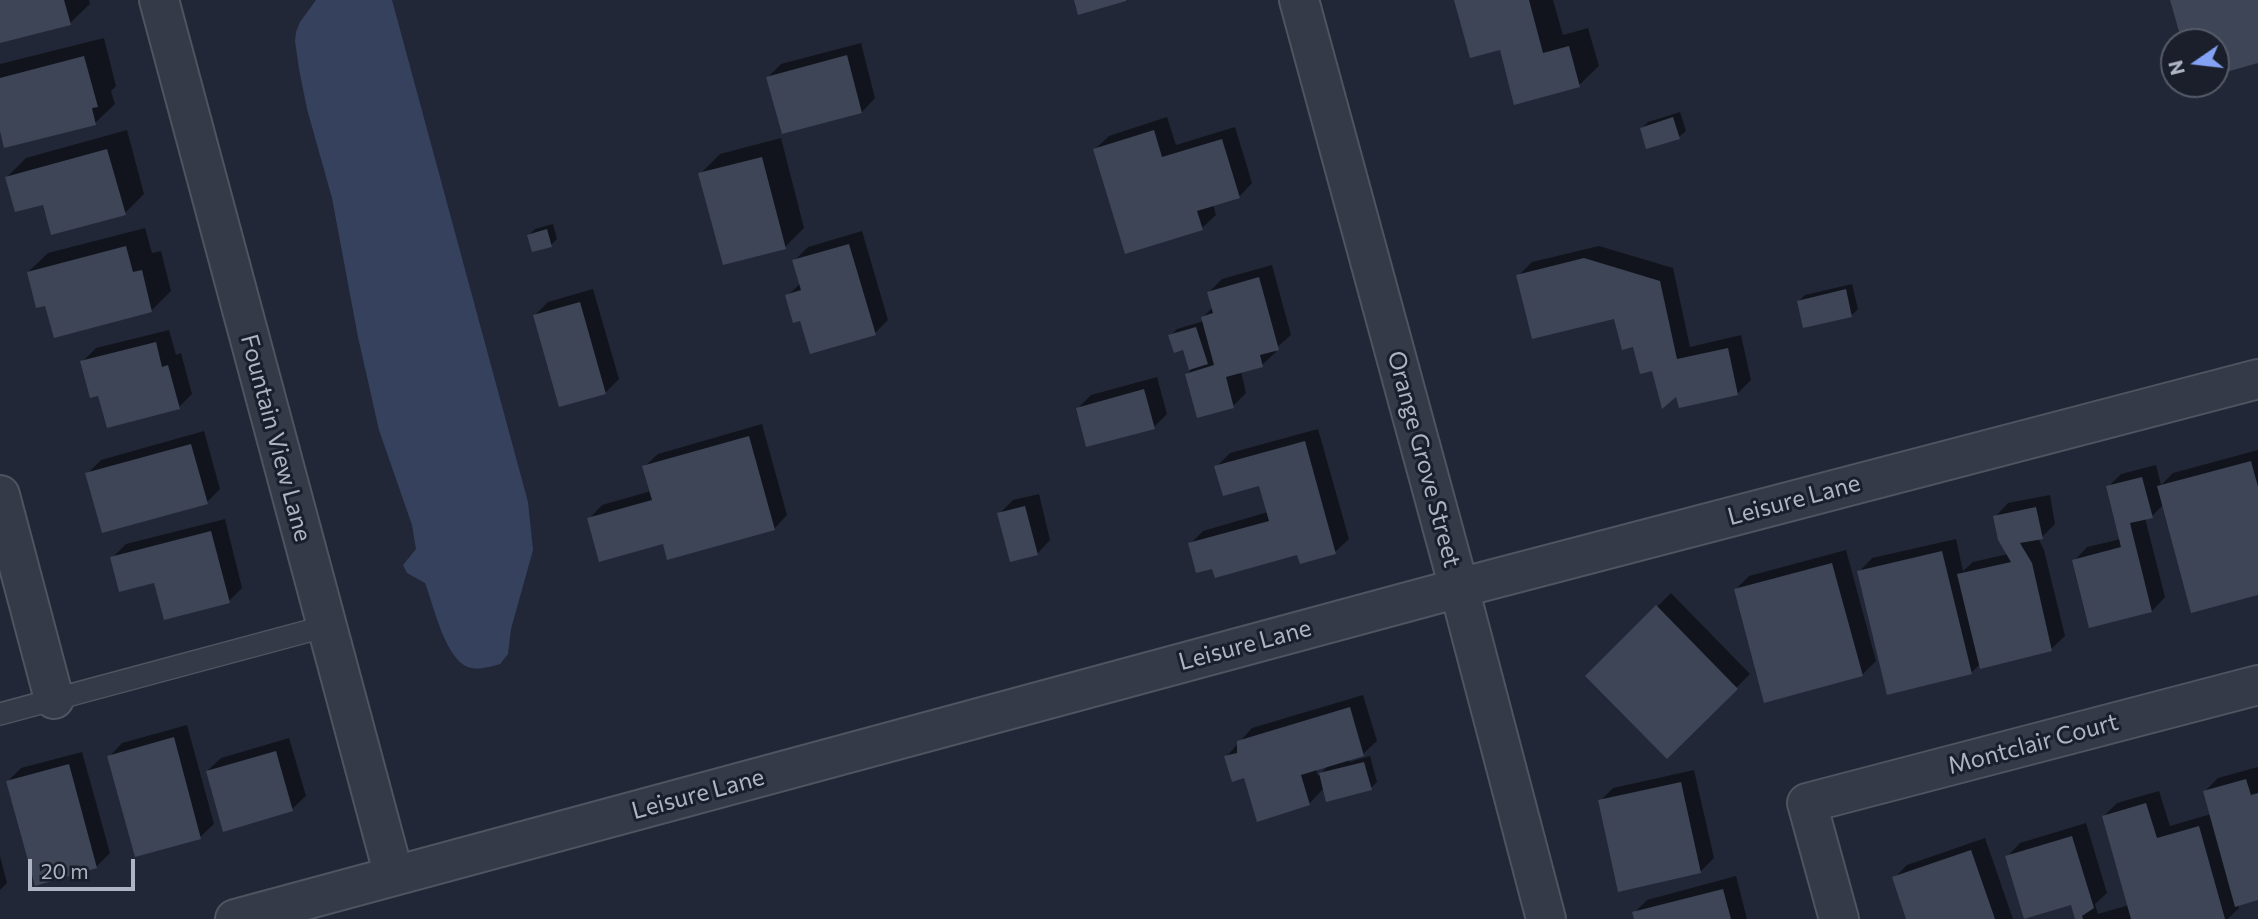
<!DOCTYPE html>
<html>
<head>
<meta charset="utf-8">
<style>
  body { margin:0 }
  #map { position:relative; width:2258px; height:919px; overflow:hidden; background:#212736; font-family:Commissioner,sans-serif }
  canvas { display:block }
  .north { position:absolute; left:2160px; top:28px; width:70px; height:70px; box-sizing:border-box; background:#1a1f2b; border:2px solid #555b68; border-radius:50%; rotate:256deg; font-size:19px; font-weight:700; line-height:28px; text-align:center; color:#aeb4c3 }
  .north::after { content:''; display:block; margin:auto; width:24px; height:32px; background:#84a2f3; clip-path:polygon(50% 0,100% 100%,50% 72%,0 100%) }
  .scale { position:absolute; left:28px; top:859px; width:107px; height:32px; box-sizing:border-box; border:4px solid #aeb4c3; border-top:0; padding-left:9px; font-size:21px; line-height:24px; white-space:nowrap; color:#aeb4c3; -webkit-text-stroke:5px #1a1f2b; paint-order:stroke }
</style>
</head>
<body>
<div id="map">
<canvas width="2258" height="919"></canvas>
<div class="north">N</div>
<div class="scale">20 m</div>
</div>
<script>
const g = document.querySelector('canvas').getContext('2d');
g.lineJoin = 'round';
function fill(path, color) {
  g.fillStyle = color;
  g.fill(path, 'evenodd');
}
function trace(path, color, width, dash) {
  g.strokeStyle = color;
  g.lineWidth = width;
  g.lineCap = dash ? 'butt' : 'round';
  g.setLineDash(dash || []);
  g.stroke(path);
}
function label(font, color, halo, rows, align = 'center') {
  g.font = font + ' Commissioner,sans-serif';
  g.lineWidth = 6;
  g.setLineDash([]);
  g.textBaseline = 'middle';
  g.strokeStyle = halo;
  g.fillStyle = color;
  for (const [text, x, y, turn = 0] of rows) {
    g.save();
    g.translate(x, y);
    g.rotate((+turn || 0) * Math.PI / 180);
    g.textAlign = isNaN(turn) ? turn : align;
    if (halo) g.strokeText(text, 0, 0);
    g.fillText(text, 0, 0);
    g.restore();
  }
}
const water = new Path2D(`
  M316 0H392L528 502 533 550 511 629 508 654 500 664C492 666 480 670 472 668 446 664 434 606 425 583L407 573 403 565 416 549 412 525 379 430 358 337 332 198 307 109 299 69 295 41 296 32 300 22Z`);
const shadow = new Path2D(`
  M0 0H89L90 4 70 23 0 39Z
  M1456 0H1553L1563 35 1588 28 1599 66 1579 85 1501 48Z
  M104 38 116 86 111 91 115 104 95 123 0 124V64Z
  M861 43 875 98 862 112 768 77 781 64Z
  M1680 112 1686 131 1679 137 1642 128 1648 122Z
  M1167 117 1176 145 1235 127 1252 183 1239 197 1213 204 1216 215 1202 228 1095 149 1109 136Z
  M127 130 144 194 125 213 44 202 7 177 26 158Z
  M781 138 804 228 785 247 700 174 720 154Z
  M553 224 557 239 551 245 529 235 535 229Z
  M145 228 152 253 161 251 171 291 152 310 28 272 48 253Z
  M862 231 888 320 875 333 801 319 787 296 801 283 794 261 808 247Z
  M1599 246 1673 268 1690 347 1741 335 1751 380 1738 393 1677 394 1634 345 1615 317 1518 276 1532 262Z
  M1272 265 1291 335 1275 349 1276 352 1262 365 1241 371 1246 393 1233 406 1187 374 1191 370 1184 348 1170 336 1177 329 1204 321 1203 317 1213 307 1209 292 1222 279Z
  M1852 284 1858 309 1852 315 1799 301 1805 295Z
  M593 289 619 379 605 393 535 315 548 302Z
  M169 330 176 355 181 353 192 394 179 407 99 393 82 362 96 348Z
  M1157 377 1167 414 1154 427 1078 408 1091 395Z
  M762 424 787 515 774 529 664 542 589 519 602 505 651 491 644 467 658 454Z
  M1318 429 1349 539 1335 552 1298 553 1213 566 1190 544 1203 531 1268 512 1260 484 1216 467 1230 453Z
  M204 431 220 489 207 502 87 474 101 460Z
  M2258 450V593L2164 504 2152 516 2145 518 2165 597 2152 611 2074 561 2087 547 2121 539 2108 487 2121 474 2156 465 2161 485 2173 473Z
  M1039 494 1050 540 1037 554 999 514 1013 500Z
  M2050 495 2055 524 2042 537 2038 538 2044 550 2065 636 2051 649 1980 664 1971 673 1859 572 1872 558 1956 539 1963 571 1973 562 2008 554 1995 517 2008 503Z
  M225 519 242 588 229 601 156 581 112 558 126 544Z
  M1846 550 1876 661 1862 675 1735 590 1749 576Z
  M1671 593 1750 674 1667 757 1587 676Z
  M1363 695 1377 741 1363 754 1349 759V762L1370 756 1377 782 1371 788H1324L1309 804 1245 776 1226 757 1252 728ZM1330 764 1318 776 1316 769Z
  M187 725 214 824 200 837 109 757 122 743Z
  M289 738 306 796 292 809 207 771 221 758Z
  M82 752 110 853 97 866 36 883 7 782 21 768Z
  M2258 767V898L2238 904 2239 908 2228 919H2077L2072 902 2007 857 2020 843 2086 823 2107 893 2095 904 2098 914 2129 905 2104 816 2117 803 2159 791 2170 826 2211 814 2205 791 2218 778Z
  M1694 770 1714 858 1700 872 1600 801 1613 788Z
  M1985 838 2013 919H1908L1894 878 1907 865Z
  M0 856 7 883 0 890Z
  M1736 876 1747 919H1636L1634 913 1647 900Z`);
const building = new Path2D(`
  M0 0H64L71 25 0 43Z
  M1074 0H1126V1L1078 15Z
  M1454 0H1529L1543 53 1569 46 1580 87 1514 105 1500 50 1470 58Z
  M2170 0H2258V63L2216 75V42H2182Z
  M847 55 862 113 782 134 766 77Z
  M84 56 98 107 92 108 96 125 4 148 0 131V78Z
  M1673 117 1680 139 1646 149 1640 128Z
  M1154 130 1162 157 1222 139 1240 198 1197 211 1203 230 1125 254 1093 149Z
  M107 149 126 215 51 235 43 205 15 212 5 177Z
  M762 157 786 249 723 265 698 173Z
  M547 229 552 247 532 252 527 235Z
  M849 244 876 335 810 354 800 321 793 323 785 295 801 290 792 260Z
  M126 246 133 272 142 270 152 312 54 338 45 306 36 308 27 272Z
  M1584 258 1660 281 1677 359 1728 348 1738 395 1679 408 1676 397 1662 409 1652 371 1640 374 1633 347 1622 350 1614 319 1532 339 1516 275Z
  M1259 277 1279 350 1260 355 1263 367 1226 377 1234 408 1197 418 1185 374 1214 365 1201 317 1213 313 1207 292Z
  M1846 289 1852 317 1803 328 1797 301Z
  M580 302 606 394 559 407 533 315Z
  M1196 327 1208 364 1189 370 1183 350 1174 353 1168 335Z
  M156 342 162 367 168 365 180 409 107 428 98 396 90 398 80 361Z
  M1144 389 1155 429 1086 447 1076 408Z
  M749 436 775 530 667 560 663 544 599 562 587 518 652 500 642 466Z
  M1305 441 1336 554 1300 564 1297 555 1215 578 1212 569 1196 573 1188 543 1269 521 1259 486 1223 496 1214 466Z
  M191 444 208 504 102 533 85 473Z
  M2251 461 2258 487V595L2191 613 2157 486Z
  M2142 477 2153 518 2130 523 2152 612 2089 628 2072 560 2121 547 2106 486Z
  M1025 506 1038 555 1010 562 997 513Z
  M2036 507 2043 539 2020 543 2032 563 2052 651 1980 669 1957 574 2011 562 1998 540 1993 516Z
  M211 531 230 603 164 620 154 583 119 592 110 557Z
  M1942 551 1972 674 1887 695 1857 571Z
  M1832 563 1863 676 1764 703 1734 589Z
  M1656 605 1738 689 1667 759 1585 676Z
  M1350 707 1364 756 1301 775 1310 805 1257 822 1244 778 1232 782 1224 756 1237 753V741Z
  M174 737 201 839 135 857 107 756Z
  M276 751 293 811 223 832 206 771Z
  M1364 762 1372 790 1326 802 1319 773Z
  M69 764 97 868 35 886 6 781Z
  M2246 779 2251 795 2258 793V900L2235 907 2203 791Z
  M1681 782 1701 873 1618 892 1598 800Z
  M2146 803 2157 838 2199 826 2225 919H2131L2102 816Z
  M2072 836 2094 908 2082 916 2083 919H2075L2071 905 2024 919 2005 856Z
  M1971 850 1995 919H1906L1892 877Z
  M1723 889 1731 919H1634L1632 912Z`);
const service = new Path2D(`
  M0 714 327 626`);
const minor = new Path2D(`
  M159 0 394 876
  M1299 0 1459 588 1546 919
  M0 495 54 699
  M235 919 1459 588 2258 379
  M1839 919 1807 803 2258 685`);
const streetNames = [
  ["Fountain View Lane",276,438,75],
  ["Orange Grove Street",1424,459,75],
  ["Leisure Lane",1794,500,-15],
  ["Leisure Lane",1245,645,-15],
  ["Montclair Court",2033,744,-15],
  ["Leisure Lane",698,794,-15]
];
fill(water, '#35415d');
fill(shadow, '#0007');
fill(building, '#3d4556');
trace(service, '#4f5461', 24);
trace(minor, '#4f5461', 42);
trace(service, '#343a47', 21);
trace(minor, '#343a47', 38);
label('24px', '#aeb4c3', '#1a1f2b', streetNames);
</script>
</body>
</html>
